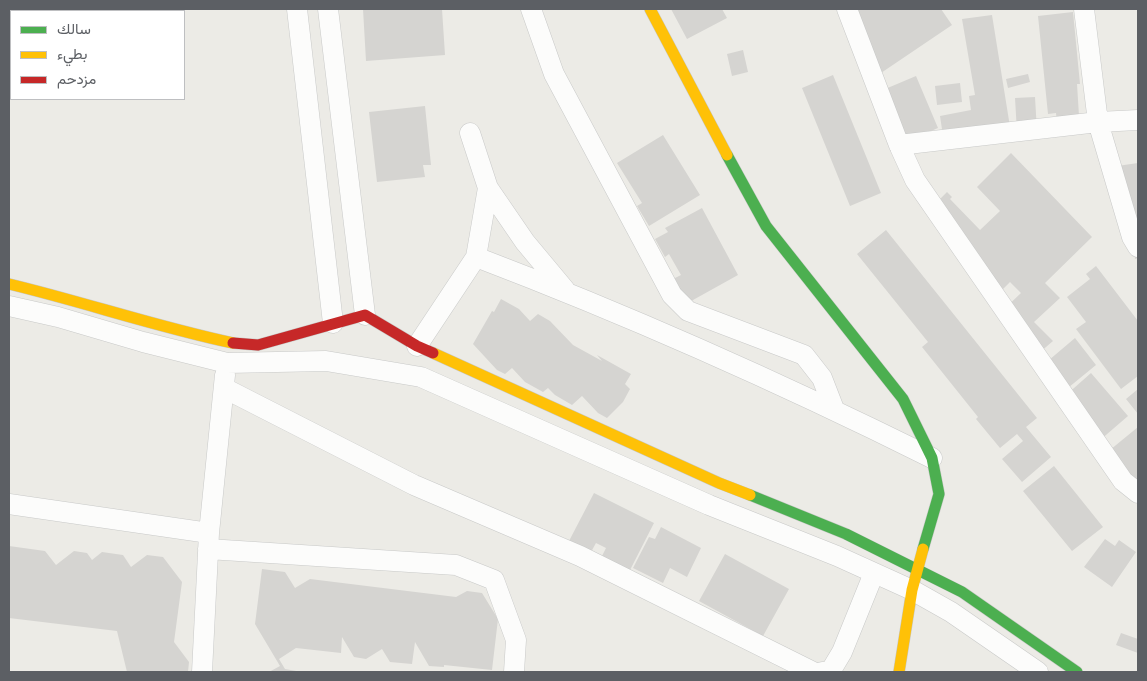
<!DOCTYPE html>
<html>
<head>
<meta charset="utf-8">
<style>
  body { margin:0 }
  #map { position:relative; width:1147px; height:681px; overflow:hidden; background:#ecebe6; font-family:"Archivo Narrow",Vazirmatn,sans-serif }
  canvas { display:block }
  .frame { position:absolute; inset:0; border:10px solid #5c5f64; pointer-events:none }
  .legend { position:absolute; left:10px; top:10px; width:175px; height:90px; box-sizing:border-box; background:#fff; border:1px solid #bebfc1; margin:0; padding:6px 9px; list-style:none; font-size:15px; color:#5c5f64 }
  .legend li { display:flex; align-items:center; gap:10px; height:25px }
  .legend b { width:25px; border:1px solid #bebfc1 }
</style>
</head>
<body>
<div id="map">
<canvas width="1147" height="681"></canvas>
<div class="frame"></div>
<ul class="legend">
<li><b style="height:6px;background:#4caf50"></b>سالك</li>
<li><b style="height:6px;background:#ffc107"></b>بطيء</li>
<li><b style="height:6px;background:#c62828"></b>مزدحم</li>
</ul>
</div>
<script>
const g = document.querySelector('canvas').getContext('2d');
g.lineJoin = 'round';
function fill(path, color) {
  g.fillStyle = color;
  g.fill(path, 'evenodd');
}
function trace(path, color, width, dash) {
  g.strokeStyle = color;
  g.lineWidth = width;
  g.lineCap = dash ? 'butt' : 'round';
  g.setLineDash(dash || []);
  g.stroke(path);
}
const building = new Path2D(`
  M363 9H442L445 55 366 61Z
  M671 9H722L727 18 687 39Z
  M855 9H941L952 25 878 75Z
  M1073 12 1080 84H1077L1080 132 1058 135 1056 113 1048 114 1038 16Z
  M992 15 1011 133 945 149 940 116 971 110 969 96 975 95 962 19Z
  M743 50 748 72 732 76 727 54Z
  M1028 74 1030 82 1008 88 1006 79Z
  M833 75 881 193 850 206 802 88Z
  M916 76 938 128 893 147 871 95Z
  M960 83 962 102 937 105 935 86Z
  M1035 97 1037 131 1017 132 1015 98Z
  M425 106 431 165H423L425 177 377 182 369 112Z
  M663 135 700 195 649 226 637 206 642 203 617 163Z
  M1011 153 1092 237 1045 283 1060 298 1034 322 1053 341 1039 353 1000 313 1021 293 1010 282 996 296 936 203 947 192 952 197 950 199 980 230 1000 211 977 187Z
  M1138 163V258L1135 259 1133 239 1117 166Z
  M702 208 738 275 684 305 671 280 681 275 669 254 665 257 655 239 668 232 665 228Z
  M886 230 1037 418 1026 427 1051 457 1022 482 1002 459 1023 441 1017 434 1000 448 976 419 978 417 922 347 928 342 857 254Z
  M1096 266 1138 321V376L1121 389 1076 329 1086 322 1067 297 1090 279 1086 274Z
  M501 299 519 309 530 321 538 314 550 321 573 345 602 361 597 355 631 374 625 384 630 389 623 402 607 418 598 413 582 396 572 405 555 395 548 388 543 392 525 382 512 368 505 374 497 370 473 344 492 311 494 312Z
  M1075 338 1096 365 1063 392 1042 366Z
  M1091 373 1128 416 1099 441 1065 396Z
  M1138 389V414L1126 399Z
  M1138 427V503L1099 459Z
  M1054 466 1103 527 1072 551 1023 491Z
  M594 493 654 523 629 572 601 558 606 548 596 543 591 552 569 541Z
  M661 527 701 548 687 577 670 568 663 583 633 568 649 537 655 539Z
  M1105 539 1115 546 1119 540 1136 552 1112 587 1084 567Z
  M9 546 45 551 56 565 74 551 87 553 92 560 102 552 123 555 131 567 147 555 163 557 182 582 174 642 189 662 188 672H127L117 631 9 618Z
  M725 554 789 589 763 636 699 601Z
  M262 569 285 572 295 588 310 579 456 597 467 591 482 593 498 619 492 670 444 665V667L429 666 415 642 412 664 390 662 382 649 366 659 354 657 342 637 341 653 296 648 279 659 285 669 302 672H269L280 666 255 624Z
  M1121 633 1138 639V653L1116 645Z`);
const street = new Path2D(`
  M297 9 333 323
  M328 9 365 315
  M531 9 554 74 672 295 688 311 804 355 822 378 834 409
  M847 9 899 145 915 180 1123 481 1138 493
  M1084 9 1098 122 1132 237 1138 247
  M899 145 1098 122 1138 120
  M488 188 525 242 565 290
  M476 257C631 316 783 384 932 458
  M9 306 58 317 143 342 227 363 326 361 421 377 709 505 837 556 912 590 951 612 1038 672
  M417 346 476 257 488 188 470 133
  M224 388 414 485 580 556 813 672
  M9 504 209 533
  M208 549 456 565 494 580 516 640 514 672
  M202 672 209 533 225 375
  M822 672H830L842 652 874 573`);
const fast = new Path2D(`
  M727 155 766 226 903 399 932 458 939 494 923 549
  M750 495 846 534 962 592 1077 672`);
const slow = new Path2D(`
  M650 9 727 155
  M9 284C84 302 157 327 233 343
  M433 353 719 483 750 495
  M899 672 912 590 923 549`);
const jam = new Path2D(`
  M233 343 258 345 365 315 417 346 433 353`);
fill(building, '#d5d4d1');
trace(street, '#c8c9c8', 21);
trace(fast, '#c7c8c6', 12);
trace(slow, '#c7c8c6', 12);
trace(jam, '#c7c8c6', 12);
trace(street, '#fcfcfb', 20);
trace(fast, '#4caf50', 11);
trace(slow, '#ffc107', 11);
trace(jam, '#c62828', 11);
</script>
</body>
</html>
